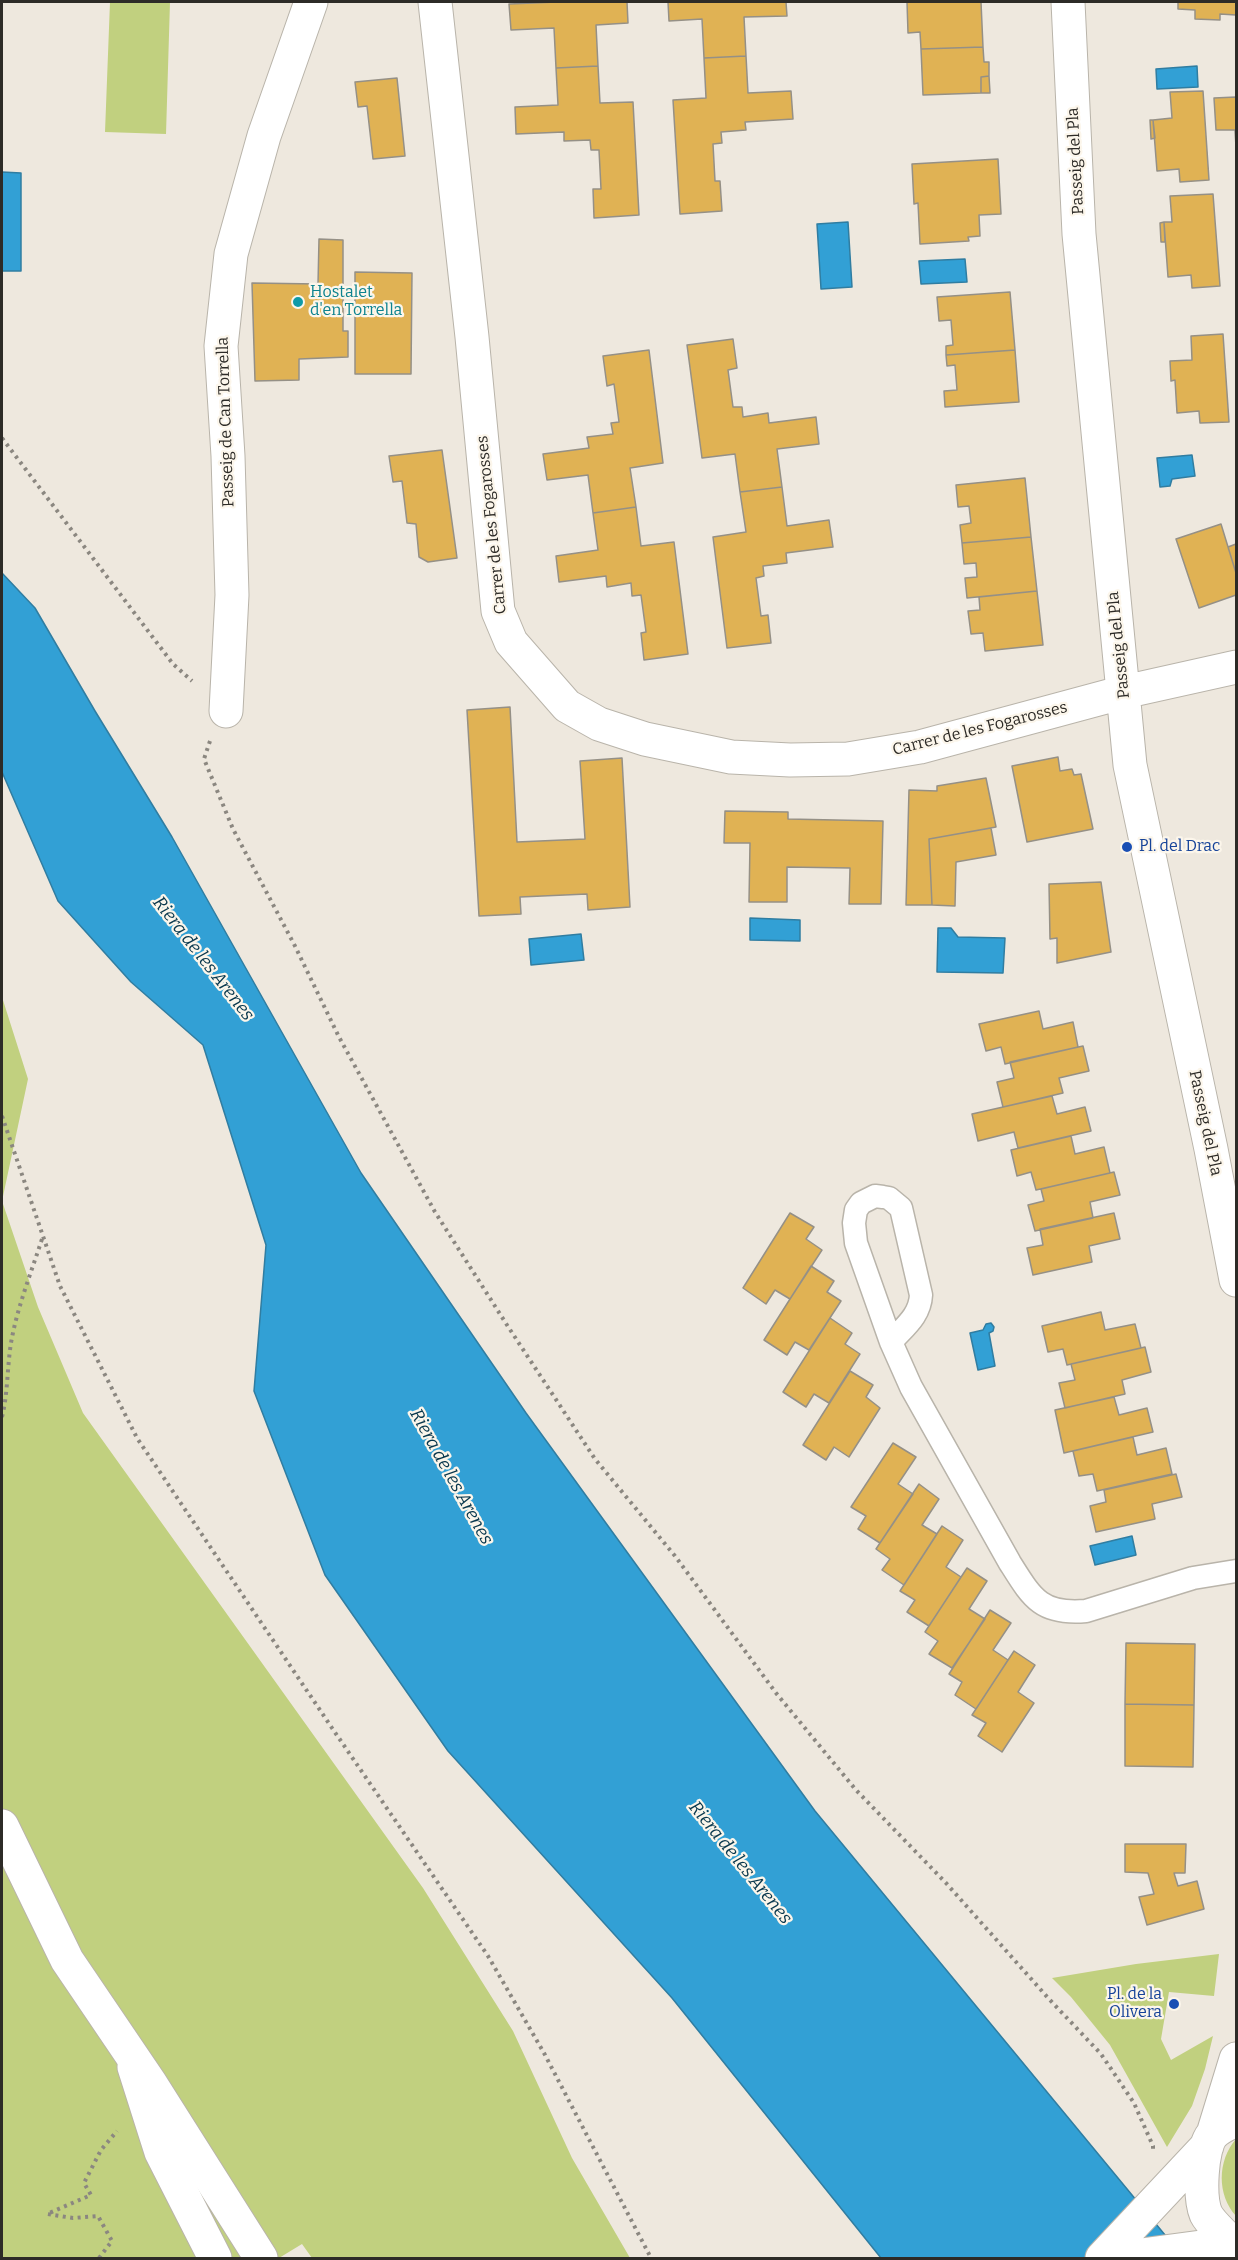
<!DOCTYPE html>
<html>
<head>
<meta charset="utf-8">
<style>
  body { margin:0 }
  #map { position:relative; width:1238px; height:2260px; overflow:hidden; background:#eee8de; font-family:Bitter,serif }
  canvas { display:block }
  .frame { position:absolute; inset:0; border:3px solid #2d2b27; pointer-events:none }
</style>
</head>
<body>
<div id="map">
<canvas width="1238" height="2260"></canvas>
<div class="frame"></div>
</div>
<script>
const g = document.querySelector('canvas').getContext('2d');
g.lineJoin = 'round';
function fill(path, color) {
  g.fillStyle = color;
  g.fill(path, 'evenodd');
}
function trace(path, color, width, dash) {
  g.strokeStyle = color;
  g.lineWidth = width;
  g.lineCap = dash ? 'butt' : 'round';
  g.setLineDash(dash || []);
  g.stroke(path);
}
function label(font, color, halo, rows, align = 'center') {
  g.font = font + ' Bitter,serif';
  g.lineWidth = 4.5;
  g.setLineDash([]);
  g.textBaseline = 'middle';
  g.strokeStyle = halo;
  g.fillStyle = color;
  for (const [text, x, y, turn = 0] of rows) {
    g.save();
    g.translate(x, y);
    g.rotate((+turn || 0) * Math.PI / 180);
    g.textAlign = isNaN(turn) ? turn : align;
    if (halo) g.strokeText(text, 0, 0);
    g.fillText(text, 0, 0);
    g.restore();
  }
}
const green = new Path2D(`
  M110 2H170L166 134 105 132Z
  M2 997 28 1079 2 1201 38 1307 83 1413 423 1888 513 2031 572 2158 630 2258H312L302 2244 279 2258H2Z
  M1219 1954 1214 1996 1169 1992 1161 2039 1171 2060 1213 2036 1205 2069 1192 2106 1167 2147 1110 2045 1071 1997 1052 1978 1136 1964Z
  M1236 2139V2216C1217 2195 1217 2161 1236 2139Z`);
const water = new Path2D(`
  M1197 66 1198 87 1157 89 1156 69Z
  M2 172 21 173V271H2Z
  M848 222 852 287 821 289 817 224Z
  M965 259 967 282 921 284 919 261Z
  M1192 455 1195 476 1172 479 1170 486 1160 487 1157 458Z
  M2 573 35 608 95 711 172 837 361 1173 526 1413 815 1811 1184 2258H881L672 1998 448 1751 325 1575 254 1391 266 1245 203 1045 131 982 58 901 2 772Z
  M750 918 800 920V941L750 940Z
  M938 928H951L958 937 1005 938 1003 973 937 972Z
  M581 934 584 960 531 965 529 939Z
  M991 1323 994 1327 993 1331 989 1333 995 1366 978 1370 970 1333 983 1330 986 1324Z
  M1132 1536 1136 1555 1095 1565 1090 1546Z`);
const building = new Path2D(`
  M557 2H627L628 23 596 25 598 66 556 68 554 28 511 30 509 4Z
  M668 2H786L787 16 744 17 746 56 704 58 702 19 669 21Z
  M907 2H981L983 47 921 49 920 32 908 33Z
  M1178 2H1236V15L1220 14V20L1195 19V10L1178 9Z
  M983 47 984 62H989V76L981 77V93L923 95 921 49Z
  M746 56 748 93 791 91 793 119 745 122 746 130 721 132 722 143 713 144 715 181H720L722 211 680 214 673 100 706 98 704 58Z
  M598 66 600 103 633 102 639 215 594 218 593 189H601L599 150H591L590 140 564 141V132L516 134 515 107 558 105 556 68Z
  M989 76 990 93H981V77Z
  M397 78 405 156 373 159 367 106 358 107 355 82Z
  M1203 91 1209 180 1180 182 1179 169 1157 171 1153 120 1172 118 1170 92Z
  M1236 97V147L1235 130H1216L1214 98Z
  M1150 120H1153L1155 138 1151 139Z
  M998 159 1001 214 979 215 980 236 968 237 969 241 920 244 918 203 914 204 912 164Z
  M1213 194 1220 286 1192 288 1191 275 1168 277 1164 222H1172L1170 196Z
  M1164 222 1165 242H1161L1160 223Z
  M319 239 343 240V331H348V357L299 359V380L255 381 252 283 318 284Z
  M355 272 412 273 411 374H355Z
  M1010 292 1015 350 946 355V346L953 345 951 320 939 321 937 297Z
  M1223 334 1229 422 1200 423 1199 411 1177 413 1175 380 1171 381 1170 361 1192 360 1191 336Z
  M733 339 737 368 728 370 733 407H742L743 417 768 413 769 423 816 417 819 444 777 449 782 487 740 492 735 454 702 458 687 345Z
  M649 350 663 463 630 468 636 507 593 513 588 475 547 480 543 454 589 448 587 437 613 434 611 423 619 422 614 384 607 386 603 356Z
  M1015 350 1019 402 945 407 944 391 957 390 955 365 947 366 946 355Z
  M442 450 457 558 428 562 419 557 416 524 407 523 402 481 393 482 389 456Z
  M1025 478 1031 537 962 543 960 525 971 523 969 506 958 507 956 485Z
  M782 487 787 526 829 520 833 547 786 553 787 563 763 566 764 576 756 578 761 616 768 615 771 643 727 648 713 537 746 532 740 492Z
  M636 507 641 546 674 542 688 654 644 660 641 633 646 632 641 595 632 596 631 583 607 587 606 576 559 582 556 556 598 550 593 513Z
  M1221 524 1236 573V595L1199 608 1176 539Z
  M1031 537 1037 591 967 598 965 578 977 577 976 563 964 564 962 543Z
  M1236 544V573L1228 547Z
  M1037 591 1043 645 985 651 983 633 971 634 968 611 980 610 979 597Z
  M510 707 517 842 585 839 580 761 622 758 630 907 588 910 587 894 520 897 521 914 479 916 467 710Z
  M1058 757 1060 771 1072 769 1074 775 1081 774 1093 829 1027 842 1012 766Z
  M986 778 996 827 929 839 932 905H906L909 790 937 791V786Z
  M725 811 788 812V819L883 821 881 904H849L850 868 787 867V902H749L750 843H724Z
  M991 828 996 855 956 862 955 906 932 905 929 839Z
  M1101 882 1111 952 1057 963V938L1050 939 1049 884Z
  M1039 1011 1043 1029 1073 1022 1078 1047 1005 1064 1001 1047 986 1051 979 1024Z
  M1083 1046 1089 1071 1059 1078 1063 1093 1003 1107 997 1082 1014 1078 1010 1062Z
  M1052 1096 1057 1114 1085 1107 1091 1131 1018 1148 1014 1132 978 1141 972 1114Z
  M1071 1136 1075 1154 1104 1147 1110 1173 1036 1190 1031 1172 1017 1176 1011 1150Z
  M1114 1172 1120 1195 1090 1202 1093 1218 1035 1231 1028 1205 1044 1201 1041 1189Z
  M790 1213 814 1227 806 1239 822 1250 790 1299 775 1290 766 1304 743 1288Z
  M1114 1213 1120 1239 1089 1246 1092 1262 1033 1275 1027 1248 1043 1245 1040 1229Z
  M811 1266 834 1281 827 1292 841 1301 809 1350 795 1342 787 1355 764 1340Z
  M1101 1312 1105 1330 1135 1324 1141 1348 1067 1365 1063 1349 1048 1352 1042 1326Z
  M830 1318 852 1333 845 1344 860 1354 829 1403 814 1394 806 1407 783 1392Z
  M1145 1347 1151 1372 1122 1380 1125 1394 1065 1408 1059 1383 1075 1380 1071 1364Z
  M850 1371 873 1385 866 1397 880 1408 849 1457 834 1447 826 1460 803 1445Z
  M1114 1397 1119 1415 1147 1408 1153 1432 1064 1453 1055 1410Z
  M1133 1437 1137 1455 1166 1448 1172 1474 1097 1491 1093 1474 1079 1476 1073 1451Z
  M893 1443 916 1457 898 1484 913 1494 880 1543 858 1529 866 1516 851 1507Z
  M1176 1474 1182 1497 1152 1504 1155 1519 1096 1532 1090 1506 1106 1502 1104 1490Z
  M919 1484 939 1499 922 1525 937 1534 904 1585 882 1570 890 1559 876 1549Z
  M942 1526 963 1540 946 1567 961 1577 929 1626 907 1612 915 1600 900 1591Z
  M967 1568 987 1581 969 1609 985 1619 952 1668 929 1654 938 1641 925 1632Z
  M990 1610 1011 1623 993 1650 1008 1660 976 1709 955 1695 962 1682 949 1674Z
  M1126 1643 1195 1644 1194 1705 1125 1704Z
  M1014 1651 1035 1665 1018 1692 1034 1703 1002 1752 978 1736 986 1723 972 1715Z
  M1125 1704 1194 1705 1193 1767 1125 1766Z
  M1125 1844H1186L1185 1873H1174L1178 1886 1197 1881 1204 1909 1147 1925 1139 1897 1154 1894 1148 1873 1125 1872Z`);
const path = new Path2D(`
  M2 438 173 664 192 681
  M210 741 204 759 233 829 295 946 339 1037 435 1212 507 1325 595 1459 675 1556 776 1693 856 1790 946 1883 1049 1999 1101 2054 1134 2103 1153 2146V2150
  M2 1116 60 1286 137 1438 332 1728 488 1956 544 2053 651 2258
  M2 1417C8 1393 7 1368 11 1343 17 1308 31 1273 42 1239
  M99 2258 112 2241 98 2216 73 2218 47 2214 91 2195 84 2183 101 2150 117 2131`);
const service = new Path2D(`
  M891 1342C904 1327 920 1316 921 1295L901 1208 889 1198 883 1197 875 1196 861 1203 856 1210 854 1223 856 1243 891 1342 911 1387 1010 1563C1032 1598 1041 1615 1086 1611L1193 1578 1236 1571`);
const minor = new Path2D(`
  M435 2 472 337 498 611 511 642 567 706 599 724 645 739 731 757 790 760 848 759 920 747 1124 692 1236 667
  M1068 2 1079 234 1130 765 1211 1149 1236 1280
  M226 711 232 595 228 456 221 346 231 254 264 136 311 2
  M134 2067 161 2152 215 2258
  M1236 2120C1228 2124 1218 2128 1212 2135 1201 2149 1199 2197 1206 2214 1211 2224 1224 2234 1231 2243L1236 2245
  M1213 2134 1236 2059
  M1102 2258 1207 2146
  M1119 2258 1231 2243`);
const tertiary = new Path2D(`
  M2 1826 67 1960 151 2084 261 2258`);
const markers = [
  [298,302,6,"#0f9aa8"],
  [1127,847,6,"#1a4fb4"],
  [1174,2004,6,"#1a4fb4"]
];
const streetNames = [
  ["Passeig del Pla",1076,161,-93],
  ["Passeig de Can Torrella",226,422,-92],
  ["Carrer de les Fogarosses",492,525,-96],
  ["Passeig del Pla",1119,645,-96],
  ["Carrer de les Fogarosses",980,729,-14],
  ["Passeig del Pla",1205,1123,78]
];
const cultureNames = [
  ["Hostalet",310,293],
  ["d'en Torrella",310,311]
];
const transitNames = [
  ["Pl. del Drac",1139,847],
  ["Pl. de la",1162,1995,"right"],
  ["Olivera",1162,2013,"right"]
];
const waterNames = [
  ["Riera de les Arenes",203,959,52],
  ["Riera de les Arenes",451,1477,61],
  ["Riera de les Arenes",740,1863,51]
];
fill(green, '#c1d07f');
fill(water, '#32a0d5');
trace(water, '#307da1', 1.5);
fill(building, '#e0b254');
trace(building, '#959086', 1.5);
trace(service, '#b9b4aa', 25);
trace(minor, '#b9b4aa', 35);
trace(tertiary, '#b9b4aa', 35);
trace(path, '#8b8780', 4, [3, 4.5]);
trace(service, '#fff', 22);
trace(minor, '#fff', 33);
trace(tertiary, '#fff', 33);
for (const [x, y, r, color] of markers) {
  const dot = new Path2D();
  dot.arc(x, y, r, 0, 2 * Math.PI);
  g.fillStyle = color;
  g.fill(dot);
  trace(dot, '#fcf6eb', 2);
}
label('16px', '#2d2b27', '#fcf6eb', streetNames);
label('16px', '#0d838f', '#fcf6eb', cultureNames, 'left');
label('16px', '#164399', '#fcf6eb', transitNames, 'left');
label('italic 18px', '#08374d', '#fcf6eb', waterNames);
</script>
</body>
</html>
